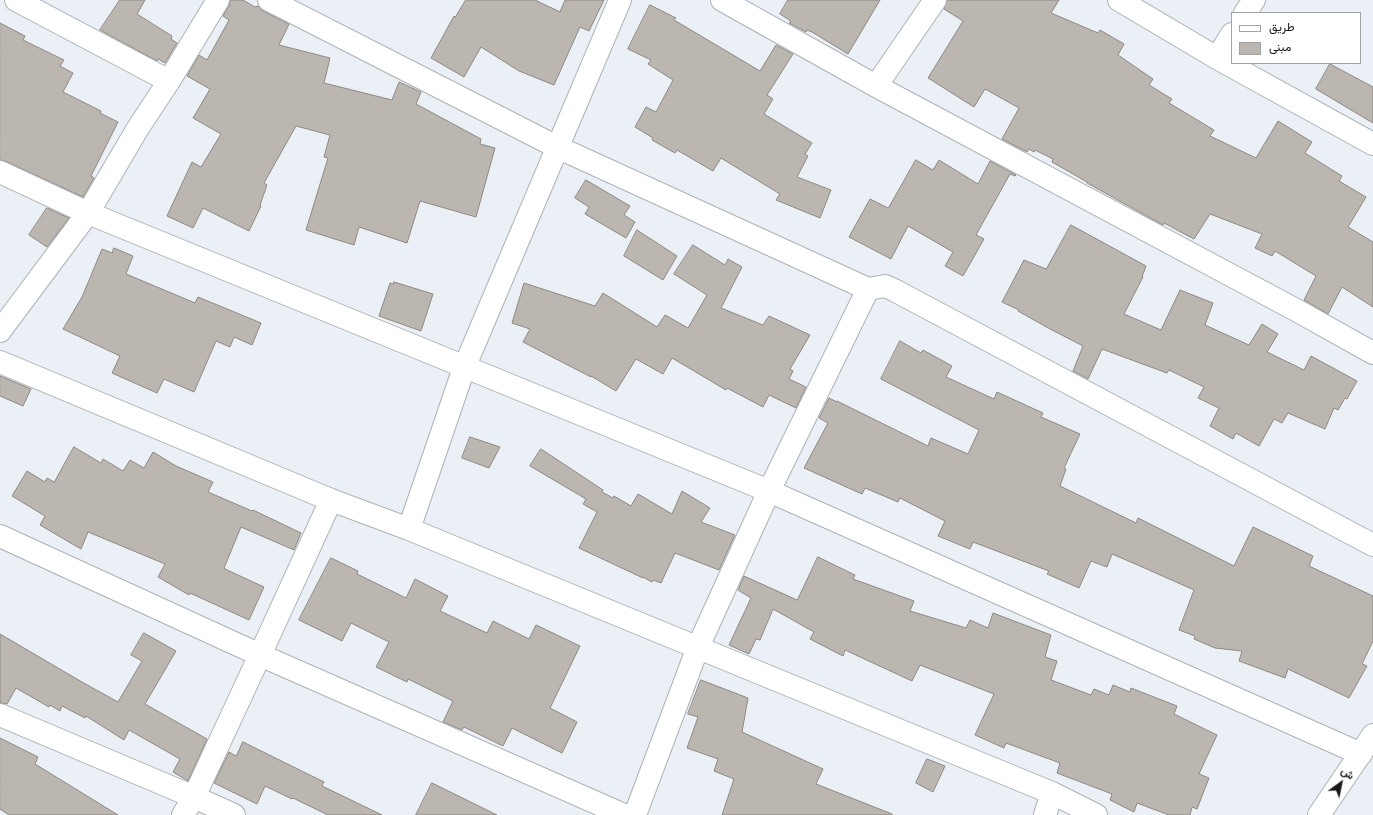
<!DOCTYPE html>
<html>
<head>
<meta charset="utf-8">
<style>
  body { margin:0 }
  #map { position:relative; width:1373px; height:815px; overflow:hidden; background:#eaf0f5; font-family:"PT Sans Narrow",Vazirmatn,sans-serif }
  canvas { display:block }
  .legend { position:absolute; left:1231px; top:12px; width:130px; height:52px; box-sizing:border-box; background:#fff; border:1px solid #a2a3a3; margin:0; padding:5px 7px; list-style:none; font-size:12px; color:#16181a }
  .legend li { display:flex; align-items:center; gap:8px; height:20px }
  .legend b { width:20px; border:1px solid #a2a3a3 }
  .north { position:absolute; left:1321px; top:763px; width:40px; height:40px; -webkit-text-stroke:3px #fff; paint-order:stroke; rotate:33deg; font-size:11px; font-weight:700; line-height:16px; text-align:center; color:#16181a }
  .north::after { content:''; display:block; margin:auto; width:14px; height:18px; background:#16181a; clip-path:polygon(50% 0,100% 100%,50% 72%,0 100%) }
</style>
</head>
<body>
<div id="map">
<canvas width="1373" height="815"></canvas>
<ul class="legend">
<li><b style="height:5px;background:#fff"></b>طريق</li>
<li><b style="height:11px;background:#bbb6b0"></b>مبنى</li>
</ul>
<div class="north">ش</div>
</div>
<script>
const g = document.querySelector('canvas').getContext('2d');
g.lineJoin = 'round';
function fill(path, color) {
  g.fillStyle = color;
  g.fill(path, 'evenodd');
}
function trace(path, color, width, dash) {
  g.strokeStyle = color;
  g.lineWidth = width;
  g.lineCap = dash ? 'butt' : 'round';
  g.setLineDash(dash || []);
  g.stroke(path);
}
const building = new Path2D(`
  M120 0H145L137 14 172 36 171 39 177 43 165 63 158 59 157 61 100 30Z
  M230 0H243L255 7 258 6 263 11 289 24 279 45 330 58 324 83 392 100 399 82 421 92 416 104 481 139 480 144 495 148 476 217 420 201 407 243 359 227 354 245 306 230 328 158 324 157 330 135 296 126 264 183 267 185 260 205 261 206 249 231 203 208 193 228 167 216 192 162 201 167 221 134 193 118 210 89 187 76 199 55 207 60 229 20 223 16 229 6Z
  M466 0H535L560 12 565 0H604L589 31 580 27 554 85 519 71 481 47 464 77 431 58 454 16 455 17Z
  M788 0H880L848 54 812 32 807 30 806 32 789 23 791 21 780 14Z
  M947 0H1059L1051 13 1098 33 1100 30 1124 44 1118 55 1153 79 1149 85 1172 99 1169 103 1214 130 1210 136 1256 158 1278 121 1312 142 1305 153 1342 176 1339 181 1366 197 1348 227 1373 242V307L1342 287 1328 314 1304 300 1316 276 1275 251 1272 256 1255 248 1262 234 1210 214 1194 239 1164 223 1163 225 1087 183V182L1052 162 1053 159 1035 150 1034 152 1029 149 1027 152 1002 139 1019 108 985 89 974 107 928 78 963 21 944 9Z
  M650 5 676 18 674 20 760 71 776 45 793 54 767 95 773 99 764 114 812 143 805 154 808 156 797 177 831 190 820 218 776 200 780 194 721 158 713 171 677 150 675 153 652 140 653 138 635 127 646 107 656 112 673 80 648 64 651 60 628 49Z
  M0 23 25 36 23 40 64 60 60 66 73 73 63 92 101 111 100 113 118 122 91 176 94 178 83 197 5 161 0 160Z
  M1330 64 1373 87V123L1316 89Z
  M916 160 933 170 939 160 978 184 990 161 1016 175 1015 176 1010 174 976 235 984 239 963 276 945 266 953 252 908 226 891 259 849 237 870 199 888 208Z
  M586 180 630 206 624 215 635 222 626 238 585 214 589 207 575 198Z
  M47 208 69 218 47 247 29 235Z
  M1071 225 1146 266 1142 277H1143L1124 314 1161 330 1180 290 1213 303 1205 325 1249 345 1262 324 1278 334 1267 352 1304 370 1311 356 1357 381 1347 399 1345 398 1338 410 1334 408 1325 429 1288 413 1282 423 1274 419 1259 446 1236 433 1233 439 1210 426 1219 408 1198 398 1204 387 1169 370 1167 373 1102 349 1088 379 1073 371 1083 346 1050 329 1018 311 1019 310 1002 302 1024 260 1046 269Z
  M637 230 677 256 663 280 624 256Z
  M693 245 725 265 728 259 742 267 721 308 763 325 769 316 810 335 790 369 793 371 789 379 806 387 796 408 769 395 763 407 727 388 726 390 672 358 663 374 636 359 616 391 591 376V377L523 342 530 329 512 323 524 283 595 306 603 293 657 327 665 315 688 328 707 295 674 274Z
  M114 248 133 256 126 274 195 303 198 297 261 323 252 345 234 337 230 347 216 341 194 392 164 379 157 393 112 373 120 356 63 329 82 297 102 249 112 253Z
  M394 282 433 294 421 331 379 316 390 283 393 284Z
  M900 341 921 353 923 350 952 366 946 377 994 399 997 392 1043 413 1041 417 1080 434 1064 468 1066 469 1060 486 1136 523 1138 518 1234 566 1253 527 1313 556 1309 566 1373 596V641L1362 664 1367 666 1349 698 1288 669 1285 678 1239 661 1242 651 1215 648 1194 639 1195 636 1179 630 1194 590 1140 566 1112 554 1107 567 1091 561 1079 588 1047 574 1049 571 973 542 970 549 938 536 945 521 900 498 898 502 865 488 862 494 804 468 828 423 819 418 829 398 837 402V401L928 446 931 438 968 454 979 430 881 379Z
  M0 376 31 389 23 406 0 396Z
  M470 437 500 447 489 468 462 458Z
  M74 447 101 463 103 459 123 471 130 460 144 468 153 452 176 466 213 482 208 492 252 511 253 510 301 533 294 550 241 527 224 568 225 569 264 587 249 620 190 593 189 595 158 577 165 564 88 532 81 549 40 525 45 516 12 496 27 471 45 482 47 478 54 482Z
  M541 449 603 490 602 492 613 498 614 496 631 506 638 494 672 514 682 491 710 508 701 522 735 535 719 570 675 553 661 583 653 580 652 582 643 577V578L579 548 597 512 583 504 586 499 530 466Z
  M818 557 855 575 853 579 914 601 910 611 966 628 970 620 988 628 993 613 1051 635 1045 657 1057 661 1051 680 1091 695 1094 689 1109 695 1113 685 1130 692 1131 688 1177 706 1174 714 1217 735 1199 774 1209 778 1197 809 1192 807 1190 815H1169L1137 803 1134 812 1110 800 1112 794 1057 773 1060 763 1006 743 1004 748 975 735 994 694 920 665 912 681 845 650 843 656 810 639 814 632 773 609 760 640 756 639 749 654 729 645 751 598 738 590 744 576 797 600Z
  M331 558 358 571 357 574 406 598 415 579 448 596 440 611 487 633 493 621 529 639 536 625 580 646 550 708 577 722 562 753 512 728 503 746 464 727 462 730 443 722 453 701 408 679 407 682 376 667 389 642 351 623 342 641 299 620Z
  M144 633 176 651 145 704 207 739 188 781 173 772 180 759 129 730 124 740 86 716 85 718 62 706 60 711 50 705 49 707 16 688 7 704 0 703V634L82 682 118 702 142 661 131 655Z
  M701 680 748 698 742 732 823 769 816 784 892 814V815H722L734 779 714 771 718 759 687 748 698 717 688 714Z
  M0 738 38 757 35 764 118 815H9L0 809Z
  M243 742 324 782 322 786 382 815H328L293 798 292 799 265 786 257 804 214 783 229 752 236 756Z
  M927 759 945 766 933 792 916 783Z
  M432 783 497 815H416Z`);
const minor = new Path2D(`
  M16 0 169 81
  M269 0 557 147 868 289 885 286 894 290 1373 545
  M722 0 876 86 1296 310 1373 353
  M1119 0 1217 58 1373 144
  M1245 13 1254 0
  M1217 58 1232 34
  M876 86 935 0
  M0 172 88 213 769 491 1361 754
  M0 331 88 213 138 128 169 81 218 0
  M0 362 331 500 409 529 1052 793 1096 815
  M409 529 464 368 620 0
  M0 536 260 655 624 815
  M0 715 194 797 234 815
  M183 815 194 797 260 655 331 500
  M635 815 698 647 769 491 868 289
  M1045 815 1052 793`);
const tertiary = new Path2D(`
  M1319 815 1373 735`);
fill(building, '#bbb6b0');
trace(building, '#8d8882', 1);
trace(minor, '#acb2b7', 24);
trace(tertiary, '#acb2b7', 24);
trace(minor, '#fff', 22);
trace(tertiary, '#fff', 22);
</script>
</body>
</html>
